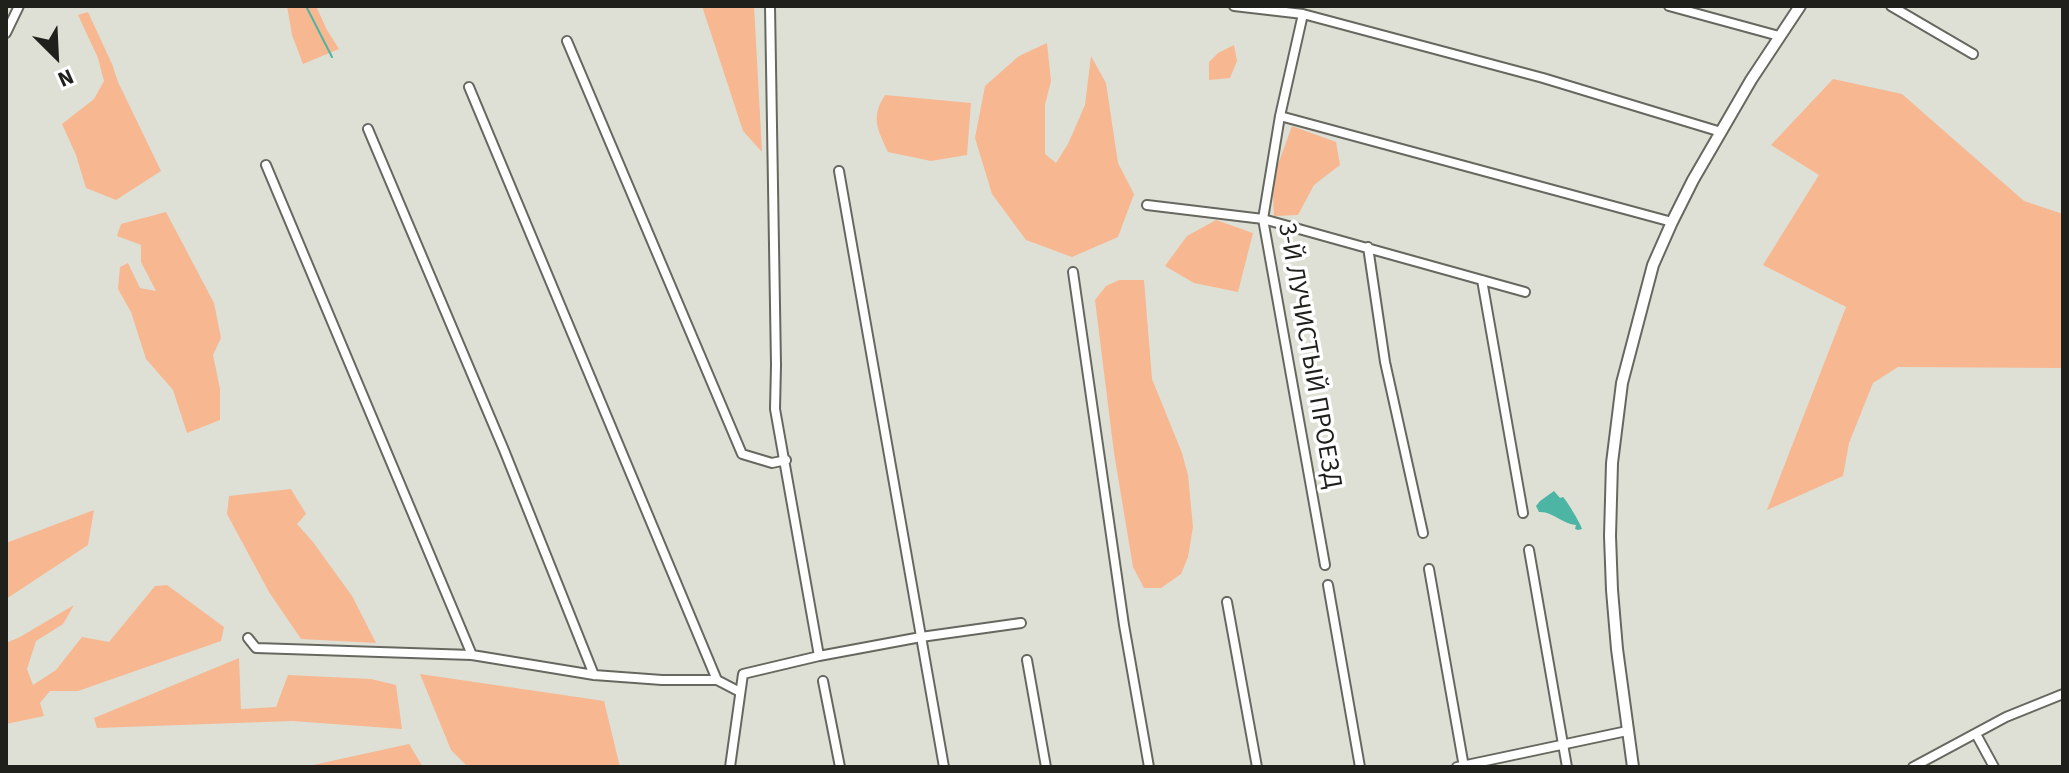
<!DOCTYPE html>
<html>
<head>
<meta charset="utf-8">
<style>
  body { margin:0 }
  #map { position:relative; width:2069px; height:773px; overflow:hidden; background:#dee0d6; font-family:"Source Sans 3",sans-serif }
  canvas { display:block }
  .frame { position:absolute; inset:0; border:8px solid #1f201c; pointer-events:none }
  .north { position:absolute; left:16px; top:16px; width:80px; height:80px; -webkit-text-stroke:6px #fff; paint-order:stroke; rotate:156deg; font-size:22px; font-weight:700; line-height:32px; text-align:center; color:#1f201c }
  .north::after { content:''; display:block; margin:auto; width:28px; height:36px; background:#1f201c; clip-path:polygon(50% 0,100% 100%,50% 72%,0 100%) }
</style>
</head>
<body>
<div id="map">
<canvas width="2069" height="773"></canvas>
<div class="frame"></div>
<div class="north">N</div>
</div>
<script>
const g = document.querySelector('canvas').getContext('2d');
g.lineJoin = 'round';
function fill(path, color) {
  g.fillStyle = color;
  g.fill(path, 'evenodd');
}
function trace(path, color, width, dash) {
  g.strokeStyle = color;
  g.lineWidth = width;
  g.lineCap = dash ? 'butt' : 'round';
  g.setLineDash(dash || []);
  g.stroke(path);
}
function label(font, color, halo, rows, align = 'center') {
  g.font = font + ' "Source Sans 3",sans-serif';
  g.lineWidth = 7;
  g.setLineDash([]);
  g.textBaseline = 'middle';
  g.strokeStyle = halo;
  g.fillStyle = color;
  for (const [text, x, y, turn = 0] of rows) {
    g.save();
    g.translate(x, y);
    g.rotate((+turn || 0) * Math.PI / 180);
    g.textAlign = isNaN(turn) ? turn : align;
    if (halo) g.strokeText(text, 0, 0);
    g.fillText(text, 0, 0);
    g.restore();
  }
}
const green = new Path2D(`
  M287 6H316L327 30 339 49 303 64 292 35Z
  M702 6H754L762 152 743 131Z
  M88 12 112 64 118 82 161 171 116 200 86 188 76 155 62 124 94 99 104 81 98 58 78 15Z
  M1047 43 1051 81 1045 105V154L1056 163 1068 144 1085 105 1091 56 1106 83 1118 163 1134 194 1118 237 1072 257 1026 240 992 194 975 138 985 86 1019 56Z
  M1234 45 1237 61 1230 78 1209 80V62L1218 53Z
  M1833 79 1902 94 2024 201 2063 214V368L1898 367 1873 383 1849 443 1843 476 1767 510 1846 307 1763 265 1819 175 1771 145Z
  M885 95 971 103 967 155 931 161 888 152C878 130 870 118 885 95Z
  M1292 126 1336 142 1340 165 1314 185 1298 215 1274 216 1272 181Z
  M166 212 214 303 221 338 213 355 220 389V420L187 433 173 390 146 359 131 312 118 289 120 267 128 263 140 288 156 291 141 262V245L117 236 121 224Z
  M1216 220 1253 233 1238 292 1194 283 1165 266 1187 236Z
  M1119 280H1144L1152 379 1182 453 1188 475 1193 527 1188 557 1181 574 1161 588H1144L1133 567 1114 453 1095 300 1106 286Z
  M291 489 306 514 297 524 313 542 352 596 376 643 301 639 269 592 227 514 229 496Z
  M94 510 88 545 6 599V543Z
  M167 585 224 627 221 641 78 691H50L40 703 44 716 6 724V643L20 637 74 605 63 624 36 641 27 669 33 685 56 670 82 637 109 642 155 586Z
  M239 658 241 709 276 707 288 675 371 679 396 685 402 729 292 721 97 728 94 718Z
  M420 674 604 701 620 767H468L451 750Z
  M409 744 423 767H304Z`);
const water = new Path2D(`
  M1554 491 1560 498 1563 497C1567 501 1581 524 1582 529L1578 530 1575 529 1576 525C1562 524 1553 511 1539 512L1536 506 1540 501Z`);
const stream = new Path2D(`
  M306 6 332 57`);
const minor = new Path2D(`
  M770 6 776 365 775 409 819 656
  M1234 6 1303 14 1543 78 1721 132
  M1669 6 1779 36
  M1891 6 1973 54
  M1303 14 1280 116 1263 219 1325 565
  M6 33 19 6
  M567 41 742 454 772 463 786 460
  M469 87 717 680
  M1280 116 1672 222
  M368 129 504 450 594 675
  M266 165 472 655
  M839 171 944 767
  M1147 205 1263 219 1525 292
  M1368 247 1385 362 1423 533
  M1073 272 1124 625 1149 767
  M1482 280 1523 513
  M1529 550 1567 767
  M1429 569 1464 767
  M1328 585 1360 767
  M1227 602 1257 767
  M248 638 256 648 472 655 594 675 662 680H717L740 692
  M1027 660 1046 767
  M823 681 840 767
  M1976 734 1994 767
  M730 767 743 674 819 656 921 637 1021 623
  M1457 767 1627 731
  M1913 767 2006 717 2063 694`);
const tertiary = new Path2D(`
  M1633 767 1617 649 1612 590 1610 536 1612 463 1622 383 1653 265 1672 222 1693 180 1751 80 1800 6`);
const streetNames = [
  ["3-Й ЛУЧИСТЫЙ ПРОЕЗД",1308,356,80]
];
fill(green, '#f7b790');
fill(water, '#4db5a3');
trace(stream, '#4db5a3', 2);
trace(minor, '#66685f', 12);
trace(tertiary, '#66685f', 14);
trace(minor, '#fff', 8);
trace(tertiary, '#fff', 10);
label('26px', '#1f201c', '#fff', streetNames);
</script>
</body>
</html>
